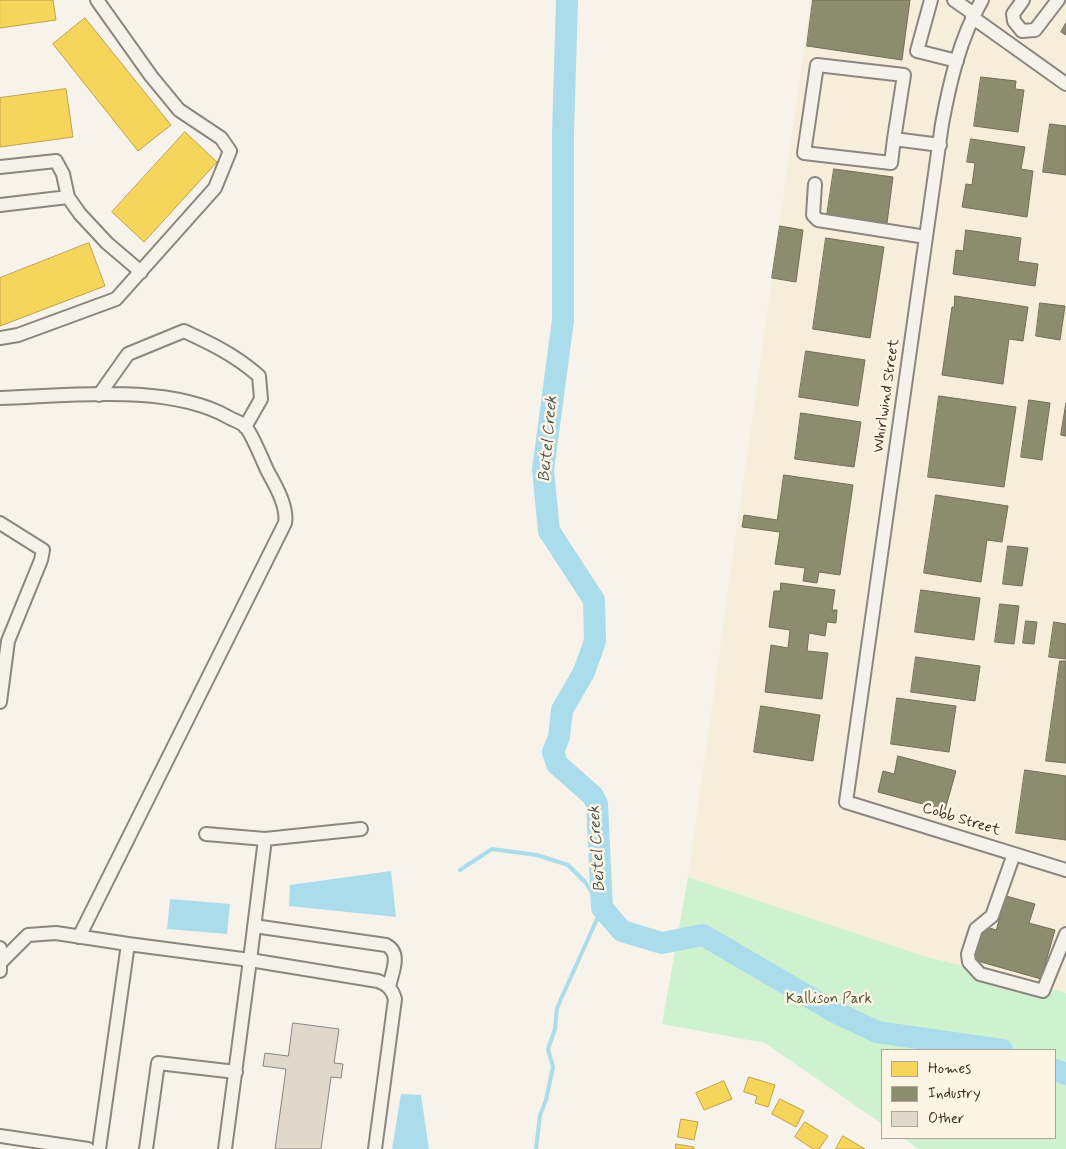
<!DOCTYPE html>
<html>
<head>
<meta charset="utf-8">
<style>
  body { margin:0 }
  #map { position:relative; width:1066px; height:1149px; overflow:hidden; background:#f7f3ea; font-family:Mynerve,sans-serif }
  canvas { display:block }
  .legend { position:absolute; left:881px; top:1049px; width:175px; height:90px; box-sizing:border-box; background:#fcf5e5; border:1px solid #afa495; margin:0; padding:6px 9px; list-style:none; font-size:15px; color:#3b2a1e }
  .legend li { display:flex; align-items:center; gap:10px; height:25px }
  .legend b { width:25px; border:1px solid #afa495 }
</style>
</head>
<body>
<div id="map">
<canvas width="1066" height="1149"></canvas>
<ul class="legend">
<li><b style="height:14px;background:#f6d55c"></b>Homes</li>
<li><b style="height:14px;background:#8c8c6e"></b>Industry</li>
<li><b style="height:14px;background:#dfd8cb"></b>Other</li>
</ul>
</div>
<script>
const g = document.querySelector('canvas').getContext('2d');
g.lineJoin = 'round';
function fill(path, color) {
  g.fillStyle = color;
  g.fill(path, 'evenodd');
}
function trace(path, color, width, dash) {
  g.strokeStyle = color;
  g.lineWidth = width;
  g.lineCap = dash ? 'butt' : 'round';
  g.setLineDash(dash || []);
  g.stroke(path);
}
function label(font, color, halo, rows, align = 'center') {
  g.font = font + ' Mynerve,sans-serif';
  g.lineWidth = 5;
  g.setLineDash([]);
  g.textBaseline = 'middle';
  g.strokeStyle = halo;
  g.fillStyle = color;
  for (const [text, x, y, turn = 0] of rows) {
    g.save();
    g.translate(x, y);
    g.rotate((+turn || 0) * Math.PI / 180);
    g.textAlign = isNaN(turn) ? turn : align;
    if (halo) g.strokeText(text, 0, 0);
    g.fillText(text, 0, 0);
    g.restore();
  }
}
const built = new Path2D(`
  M811 0H1066V993L920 955 688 877Z`);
const green = new Path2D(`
  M688 877 920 955 1066 993V1149H919L903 1138H1055V1050H882V1124L765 1043 662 1024Z`);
const water = new Path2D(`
  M391 871 396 917 289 906 290 885Z
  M170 899 230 904 227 934 167 929Z
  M401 1094 421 1095 429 1149H392Z`);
const homes = new Path2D(`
  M0 0H53L56 20 0 28Z
  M85 18 171 125 138 151 53 44Z
  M66 89 73 137 0 147V98Z
  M185 132 217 162 144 242 112 212Z
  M89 243 105 286 0 326V278Z
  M749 1077 775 1085 768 1107 755 1103 757 1096 744 1092Z
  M724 1081 732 1099 704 1110 696 1093Z
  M780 1099 804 1111 796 1127 772 1114Z
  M681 1119 698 1122 694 1140 678 1137Z
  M805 1122 828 1136 819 1149H813L795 1137Z
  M843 1136 865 1149H836Z
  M676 1144 694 1147V1149H676Z`);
const industry = new Path2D(`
  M813 0H910L902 60 807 46Z
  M1066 23V35L1061 32Z
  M981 77 1016 81 1015 89 1024 90 1018 132 974 126Z
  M1050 124 1066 126V175L1043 172Z
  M971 139 1025 147 1021 169 1033 171 1027 217 962 207 966 184 972 185 975 163 967 162Z
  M834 169 893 177 887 223 827 215Z
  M780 226 803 230 796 282 772 278Z
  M966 230 1021 238 1018 261 1038 264 1035 286 953 274 956 250 963 251Z
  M826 238 884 247 870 338 813 329Z
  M955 296 1028 307 1023 341 1009 339 1003 384 942 375 952 307H954Z
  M1040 303 1065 306 1060 340 1036 336Z
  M806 351 865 360 858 406 799 397Z
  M939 396 1016 407 1004 487 928 477Z
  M1029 400 1050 403 1042 460 1021 457Z
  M1066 403V436L1061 435Z
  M801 413 861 422 854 467 795 459Z
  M784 475 853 485 840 575 819 572 817 583 803 581 805 568 775 564 780 532 742 527 744 515 777 520Z
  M936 495 1008 506 1002 542 987 540 981 582 924 573Z
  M1008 546 1028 548 1022 586 1003 584Z
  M781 583 835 590 832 610H837L836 623 827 622 825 636 809 633 807 651 828 653 822 699 765 692 771 645 788 648 790 630 769 627 774 591H780Z
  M921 590 980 598 974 640 915 632Z
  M1000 604 1019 606 1014 644 995 642Z
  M1026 621 1037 622 1034 644 1023 643Z
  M1054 622 1066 624V659L1049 657Z
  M916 657 980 666 975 701 911 692Z
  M1060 661H1066V763L1046 761Z
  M897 698 956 706 949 752 891 744Z
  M761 706 820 715 813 761 754 752Z
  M898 756 956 771 945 810 878 792 883 771 894 774Z
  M1025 770 1066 776V840L1016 833Z
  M1006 896 1035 904 1029 923 1055 930 1041 979 974 960 983 926 996 930Z`);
const stream = new Path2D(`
  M460 870 492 849 537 855 568 865 585 882 602 908 557 1008 555 1029 548 1049 553 1067 546 1100 540 1115 536 1149`);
const river = new Path2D(`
  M567 0 563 134V320L543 470 549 531 594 600 595 641 584 672 562 710 559 737 553 752 557 764 593 796 597 804 602 908 622 931 662 943 703 935 833 1011 877 1032 1002 1050
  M1055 1070 1066 1074`);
const building = new Path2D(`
  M293 1023 339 1029 334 1063 343 1064 341 1078 331 1077 321 1149H275L286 1069 263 1066 265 1053 288 1056Z`);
const minor = new Path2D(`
  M931 0 917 51 957 61
  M954 0 974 14
  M982 0C960 38 950 81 942 124L846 802 1066 870
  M972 17 1066 84
  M1022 31 1035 30 1058 0
  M1022 31 1014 21 1013 14 1023 0
  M894 139 891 163 804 153 817 65 904 75 894 139 940 145
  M0 167 56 161 63 174 68 197 80 214 107 243 141 272
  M815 184 813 215 818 220 926 237
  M0 205 68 197
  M0 338 18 335 116 299 215 188 230 151 221 138 179 110 151 76 97 0
  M99 395 128 354 184 331C212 344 235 355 259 376L261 399 245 427
  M0 398C69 396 167 383 228 417 233 420 240 422 245 426 251 432 263 461 267 470 275 485 288 506 285 523L79 937
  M0 523 43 550 41 560 8 641 0 702
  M206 834 265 839 250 960 378 981C388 985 392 989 395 999L375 1149
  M265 839 361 829
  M1014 854 992 916 976 929 968 954 969 962 980 974 1043 991 1066 934
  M254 926 386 945C402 953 392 972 389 987
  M128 944 250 960 225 1149
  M0 948V971
  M1 962 28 935 56 933 128 944 99 1149
  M0 1136 88 1149
  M146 1149 158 1063 236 1072`);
const streetNames = [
  ["Whirlwind Street",887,396,-82],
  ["Cobb Street",961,820,17]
];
const parkNames = [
  ["Kallison Park",829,1000]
];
const waterNames = [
  ["Beitel Creek",549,439,-85],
  ["Beitel Creek",598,849,-94]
];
fill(built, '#f6eddb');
fill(green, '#cef1d0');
fill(water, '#abdcec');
fill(homes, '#f6d55c');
trace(homes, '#bea249', 1);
fill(industry, '#8c8c6e');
trace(industry, '#746f56', 1);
trace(stream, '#abdcec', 4);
trace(river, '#abdcec', 22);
fill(building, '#dfd8cb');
trace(building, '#8b867f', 1);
trace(minor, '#8b867f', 16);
trace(minor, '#f5f2ec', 12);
label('15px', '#3b2a1e', '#fcf5e5', streetNames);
label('15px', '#52523d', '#fcf5e5', parkNames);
label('italic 16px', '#4f5452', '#fcf5e5', waterNames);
</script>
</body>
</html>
